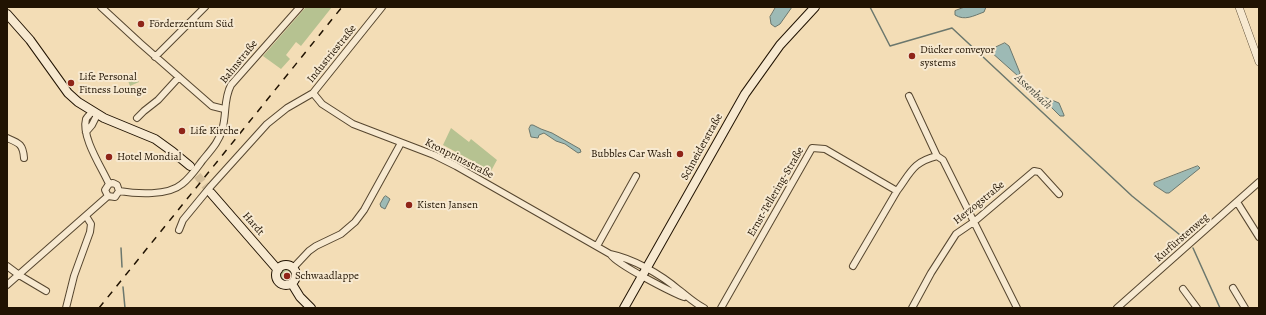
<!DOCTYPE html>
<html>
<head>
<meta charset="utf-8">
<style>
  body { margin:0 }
  #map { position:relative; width:1266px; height:315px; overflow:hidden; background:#f3ddb6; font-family:Alegreya,serif }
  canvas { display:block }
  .frame { position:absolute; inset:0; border:8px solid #211302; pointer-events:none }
</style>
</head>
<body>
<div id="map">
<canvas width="1266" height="315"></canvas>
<div class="frame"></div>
</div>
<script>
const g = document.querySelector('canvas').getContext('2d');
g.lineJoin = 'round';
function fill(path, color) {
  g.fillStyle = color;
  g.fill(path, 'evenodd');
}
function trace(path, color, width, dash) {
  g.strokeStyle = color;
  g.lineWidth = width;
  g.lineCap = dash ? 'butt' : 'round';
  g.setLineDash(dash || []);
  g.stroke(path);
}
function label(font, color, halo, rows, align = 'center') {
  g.font = font + ' Alegreya,serif';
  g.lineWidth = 4;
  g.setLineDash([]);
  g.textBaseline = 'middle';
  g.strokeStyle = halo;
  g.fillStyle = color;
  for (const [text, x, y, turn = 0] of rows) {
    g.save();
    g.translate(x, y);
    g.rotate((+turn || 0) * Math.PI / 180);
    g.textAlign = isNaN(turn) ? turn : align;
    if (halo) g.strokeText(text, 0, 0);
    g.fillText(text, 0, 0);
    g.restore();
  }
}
const green = new Path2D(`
  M306 7H332L301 46 296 42 286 55 290 59 281 69 263 56Z
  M133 75 139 82 130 86 127 78Z
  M451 128 469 142 471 139 497 160 491 171 443 145Z
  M280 275a6 6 0 1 1 12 0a6 6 0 1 1-12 0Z`);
const water = new Path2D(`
  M776 7H792L780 24 775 27 771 24 770 17Z
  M965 7H986L984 12C973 16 965 21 955 15V11Z
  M1005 43 1009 46 1020 73 1018 76 991 52 992 49Z
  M1042 96 1059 103 1064 115V116H1060L1042 98Z
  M531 125H533L541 129 552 133 580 149 581 152 578 153 565 144 556 141 544 133 539 135 538 138 531 137 529 129Z
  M1198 166 1200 168 1169 193H1166L1154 185V183Z
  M386 196 390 199 385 209 381 207 380 204 384 197Z`);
const stream = new Path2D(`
  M870 7 890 46 952 28 1132 196 1185 239
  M121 248 122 267
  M1193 248 1220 308
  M123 287 125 308`);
const secondaryTunnel = new Path2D(`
  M190 166 211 193`);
const minor = new Path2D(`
  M101 7 140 43 212 106 224 109
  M155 57 205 7
  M313 93 322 104 353 124 434 155 456 166 610 254C634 259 660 274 679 290 687 296 694 303 704 308
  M909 96 937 156
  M92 112C90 114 87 117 86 119 81 137 102 168 109 184
  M137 118 144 111 158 100 179 77
  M86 132 92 125 97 115
  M7 138C19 143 23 144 24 158
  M119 191C137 194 168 196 182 184 190 178 196 169 202 161 210 151 219 142 222 130 227 115 223 100 231 85L300 7
  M897 191C911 172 913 162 937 156L943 160 1017 308
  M108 196 115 197 119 191 117 185 113 183 109 184
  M108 196 105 190 109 184
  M1237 202 1259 237
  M179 230 183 220 211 186 267 124 287 108 313 93 382 7
  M597 246 636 176
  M611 255C618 265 671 292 684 297
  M7 266 19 275 46 291
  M293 268 309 251 316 246 341 234 355 222 364 210 401 143
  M7 285 108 196
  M1233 288 1245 308
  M1183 289 1197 308
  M66 308 74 276 90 232 91 224 86 216
  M721 308 812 148 825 149 897 191 853 266
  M912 308 931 273 956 234 975 221 1034 171 1039 172 1059 194
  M1117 308 1259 182`);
const tertiary = new Path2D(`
  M1239 7 1259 62`);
const secondary = new Path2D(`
  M7 14 30 40 68 93 78 102 104 118 155 139 173 152 190 166
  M211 193 278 270
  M276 275a10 10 0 1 1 20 0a10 10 0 1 1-20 0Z
  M292 284 300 297 311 308
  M624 308 745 94 780 45 815 7`);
const rail = new Path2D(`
  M99 308 342 7`);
const markers = [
  [141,24,4,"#8f2418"],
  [912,56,4,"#8f2418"],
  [71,83,4,"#8f2418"],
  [182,131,4,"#8f2418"],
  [680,154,4,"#8f2418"],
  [109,157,4,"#8f2418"],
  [409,205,4,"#8f2418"],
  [287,276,4,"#8f2418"]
];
const poiNames = [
  ["Förderzentum Süd",149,24],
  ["Dücker conveyor",920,50],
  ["systems",920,63],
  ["Life Personal",79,77],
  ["Fitness Lounge",79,90],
  ["Life Kirche",190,131],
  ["Bubbles Car Wash",672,154,"right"],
  ["Hotel Mondial",117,157],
  ["Kisten Jansen",417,205],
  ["Schwaadlappe",295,276]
];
const streetNames = [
  ["Industriestraße",332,54,-51],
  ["Bahnstraße",239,62,-51],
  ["Schneiderstraße",702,147,-61],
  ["Kronprinzstraße",459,159,27],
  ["Ernst-Tellering-Straße",776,192,-60],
  ["Herzogstraße",979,203,-39],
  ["Hardt",253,224,49],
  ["Kurfürstenweg",1182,238,-41]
];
const waterNames = [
  ["Assenbach",1033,92,43]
];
fill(green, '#b6c291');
fill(water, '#9dbab5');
trace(water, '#6b776d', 1);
trace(stream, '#6b776d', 1.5);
trace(secondaryTunnel, '#d4bf9b', 8, [8, 4]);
trace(minor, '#56462f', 8);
trace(tertiary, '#56462f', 8);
trace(secondary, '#211302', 10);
trace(minor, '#f7e9d0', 6);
trace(tertiary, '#f7e9d0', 7);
trace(secondary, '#f7e9d0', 8);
trace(rail, '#211302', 1.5, [7, 7]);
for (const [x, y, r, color] of markers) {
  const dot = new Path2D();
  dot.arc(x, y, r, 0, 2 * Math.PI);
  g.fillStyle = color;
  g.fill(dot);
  trace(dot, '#f7e9d0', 1.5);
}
label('11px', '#211302', '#f7e9d0', poiNames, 'left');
label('11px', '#211302', '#f7e9d0', streetNames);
label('italic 12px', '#4c4d41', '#f7e9d0', waterNames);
</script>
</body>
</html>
